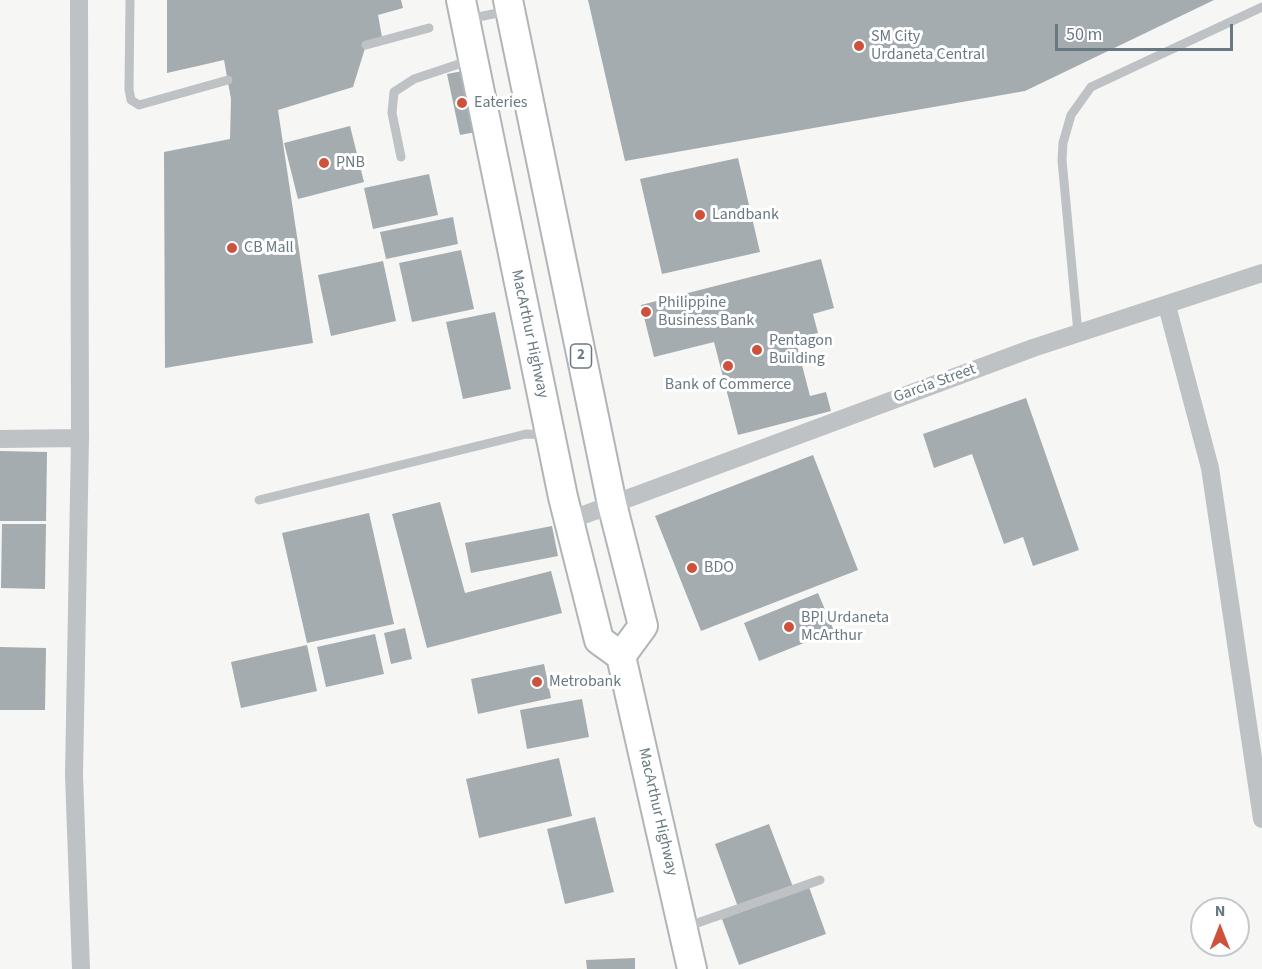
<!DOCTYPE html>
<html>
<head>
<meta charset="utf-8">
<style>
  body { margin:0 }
  #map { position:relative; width:1262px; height:969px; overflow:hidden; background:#f6f6f4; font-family:"Source Sans 3",sans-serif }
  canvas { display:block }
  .north { position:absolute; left:1190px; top:897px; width:60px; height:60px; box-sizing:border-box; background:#fff; border:2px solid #c3c9cd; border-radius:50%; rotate:0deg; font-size:16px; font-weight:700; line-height:24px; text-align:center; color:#697981 }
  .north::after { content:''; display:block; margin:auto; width:21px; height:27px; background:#ce513c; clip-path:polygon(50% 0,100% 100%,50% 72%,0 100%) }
  .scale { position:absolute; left:1055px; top:24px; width:178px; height:27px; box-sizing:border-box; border:3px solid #697981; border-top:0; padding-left:8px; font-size:18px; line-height:21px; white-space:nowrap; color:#697981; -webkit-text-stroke:4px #fff; paint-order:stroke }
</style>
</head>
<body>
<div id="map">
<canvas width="1262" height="969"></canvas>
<div class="north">N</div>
<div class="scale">50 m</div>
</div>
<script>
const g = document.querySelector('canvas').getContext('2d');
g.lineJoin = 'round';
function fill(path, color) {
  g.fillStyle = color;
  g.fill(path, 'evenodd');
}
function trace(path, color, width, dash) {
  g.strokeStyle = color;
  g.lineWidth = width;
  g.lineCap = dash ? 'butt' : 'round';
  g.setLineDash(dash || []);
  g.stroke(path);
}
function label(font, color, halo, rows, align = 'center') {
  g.font = font + ' "Source Sans 3",sans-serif';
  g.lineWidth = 6;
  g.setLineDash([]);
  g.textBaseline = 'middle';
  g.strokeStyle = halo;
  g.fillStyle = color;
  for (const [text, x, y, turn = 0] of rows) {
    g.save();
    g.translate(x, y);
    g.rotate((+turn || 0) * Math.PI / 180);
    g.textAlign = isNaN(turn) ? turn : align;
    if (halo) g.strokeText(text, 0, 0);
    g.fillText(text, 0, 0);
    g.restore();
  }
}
const building = new Path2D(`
  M167 0H401L403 8 378 15 382 37 366 45 353 87 278 110 313 343 165 368 164 152 230 139 231 99 224 60 167 73Z
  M588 0H1214L1025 91 625 161Z
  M463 71 476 132 460 135 447 74Z
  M350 126 364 182 298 199 284 143Z
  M738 158 760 252 662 274 640 179Z
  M429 174 438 215 373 229 364 188Z
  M453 217 458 244 386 259 380 232Z
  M461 250 474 309 412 322 399 263Z
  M821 259 834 308 813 314 818 333 795 338 810 396 826 392 831 411 738 435 714 342 654 357 641 305Z
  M383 261 396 321 331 336 318 275Z
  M495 312 511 389 463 399 446 322Z
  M1026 398 1079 550 1033 566 1023 537 1004 544 972 454 934 468 923 434Z
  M0 451 47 452 46 521H0Z
  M813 455 858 570 701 631 655 516Z
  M440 502 465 593 551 571 562 613 427 648 392 514Z
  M369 513 394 624 307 643 282 533Z
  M2 524H46L45 589 1 588Z
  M552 526 558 556 471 573 465 543Z
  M818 593 834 631 759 661 744 623Z
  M405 628 412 659 391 664 384 633Z
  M375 634 384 674 326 687 317 647Z
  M307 645 317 691 241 708 231 662Z
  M0 647 46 648 45 710H0Z
  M544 664 551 698 478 714 471 679Z
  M582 699 589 737 527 749 520 710Z
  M559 758 572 816 479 838 466 779Z
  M595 817 614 892 565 904 547 829Z
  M769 824 793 887 738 907 715 844Z
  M809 887 826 934 739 965 722 919Z
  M635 958V969H587L586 960Z`);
const lane = new Path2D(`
  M130 0 129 89 131 100 139 105 228 80
  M468 19 508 11
  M366 45 429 28
  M401 157 392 113 394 92 414 79 471 60
  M1078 333 1062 160 1063 143 1071 115 1091 87 1262 7
  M259 500 526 434 547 435
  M686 927 820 880`);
const street = new Path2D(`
  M79 0 80 438 74 775 81 969
  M1167 306 1210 468 1262 819
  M0 439 80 438
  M570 520 1033 348 1262 273`);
const primary = new Path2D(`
  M461 0 563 497 599 640 621 656 692 969
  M508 0 612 504 643 626 621 656`);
const markers = [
  [859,46,6,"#ce513c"],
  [462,103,6,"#ce513c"],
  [324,163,6,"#ce513c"],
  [700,215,6,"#ce513c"],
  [232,248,6,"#ce513c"],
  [646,312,6,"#ce513c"],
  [757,350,6,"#ce513c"],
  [728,366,6,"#ce513c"],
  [692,568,6,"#ce513c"],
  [789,627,6,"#ce513c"],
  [537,682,6,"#ce513c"]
];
const shields = [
  [581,356,21]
];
const shieldNames = [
  ["2",581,356]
];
const poiNames = [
  ["SM City",871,37],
  ["Urdaneta Central",871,55],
  ["Eateries",474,103],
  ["PNB",336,163],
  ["Landbank",712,215],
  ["CB Mall",244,248],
  ["Philippine",658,303],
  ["Business Bank",658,321],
  ["Pentagon",769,341],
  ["Building",769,359],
  ["Bank of Commerce",728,385,"center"],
  ["BDO",704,568],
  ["BPI Urdaneta",801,618],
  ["McArthur",801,636],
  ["Metrobank",549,682]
];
const streetNames = [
  ["MacArthur Highway",529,334,78],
  ["Garcia Street",935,384,-20],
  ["MacArthur Highway",657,812,77]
];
fill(building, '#a4acb0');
trace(primary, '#b0b5b7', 32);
trace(lane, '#bec2c5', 9);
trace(street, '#bec2c5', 18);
trace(primary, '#fff', 28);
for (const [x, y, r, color] of markers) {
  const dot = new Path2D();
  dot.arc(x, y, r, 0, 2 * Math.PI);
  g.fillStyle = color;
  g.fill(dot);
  trace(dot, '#fff', 2);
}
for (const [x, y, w] of shields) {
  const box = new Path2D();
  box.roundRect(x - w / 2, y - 12, w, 24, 4.5);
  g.fillStyle = '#fff';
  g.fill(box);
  trace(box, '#697981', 1.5);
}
label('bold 15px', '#697981', null, shieldNames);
label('16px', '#697981', '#fff', poiNames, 'left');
label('16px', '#697981', '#fff', streetNames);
</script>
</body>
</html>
